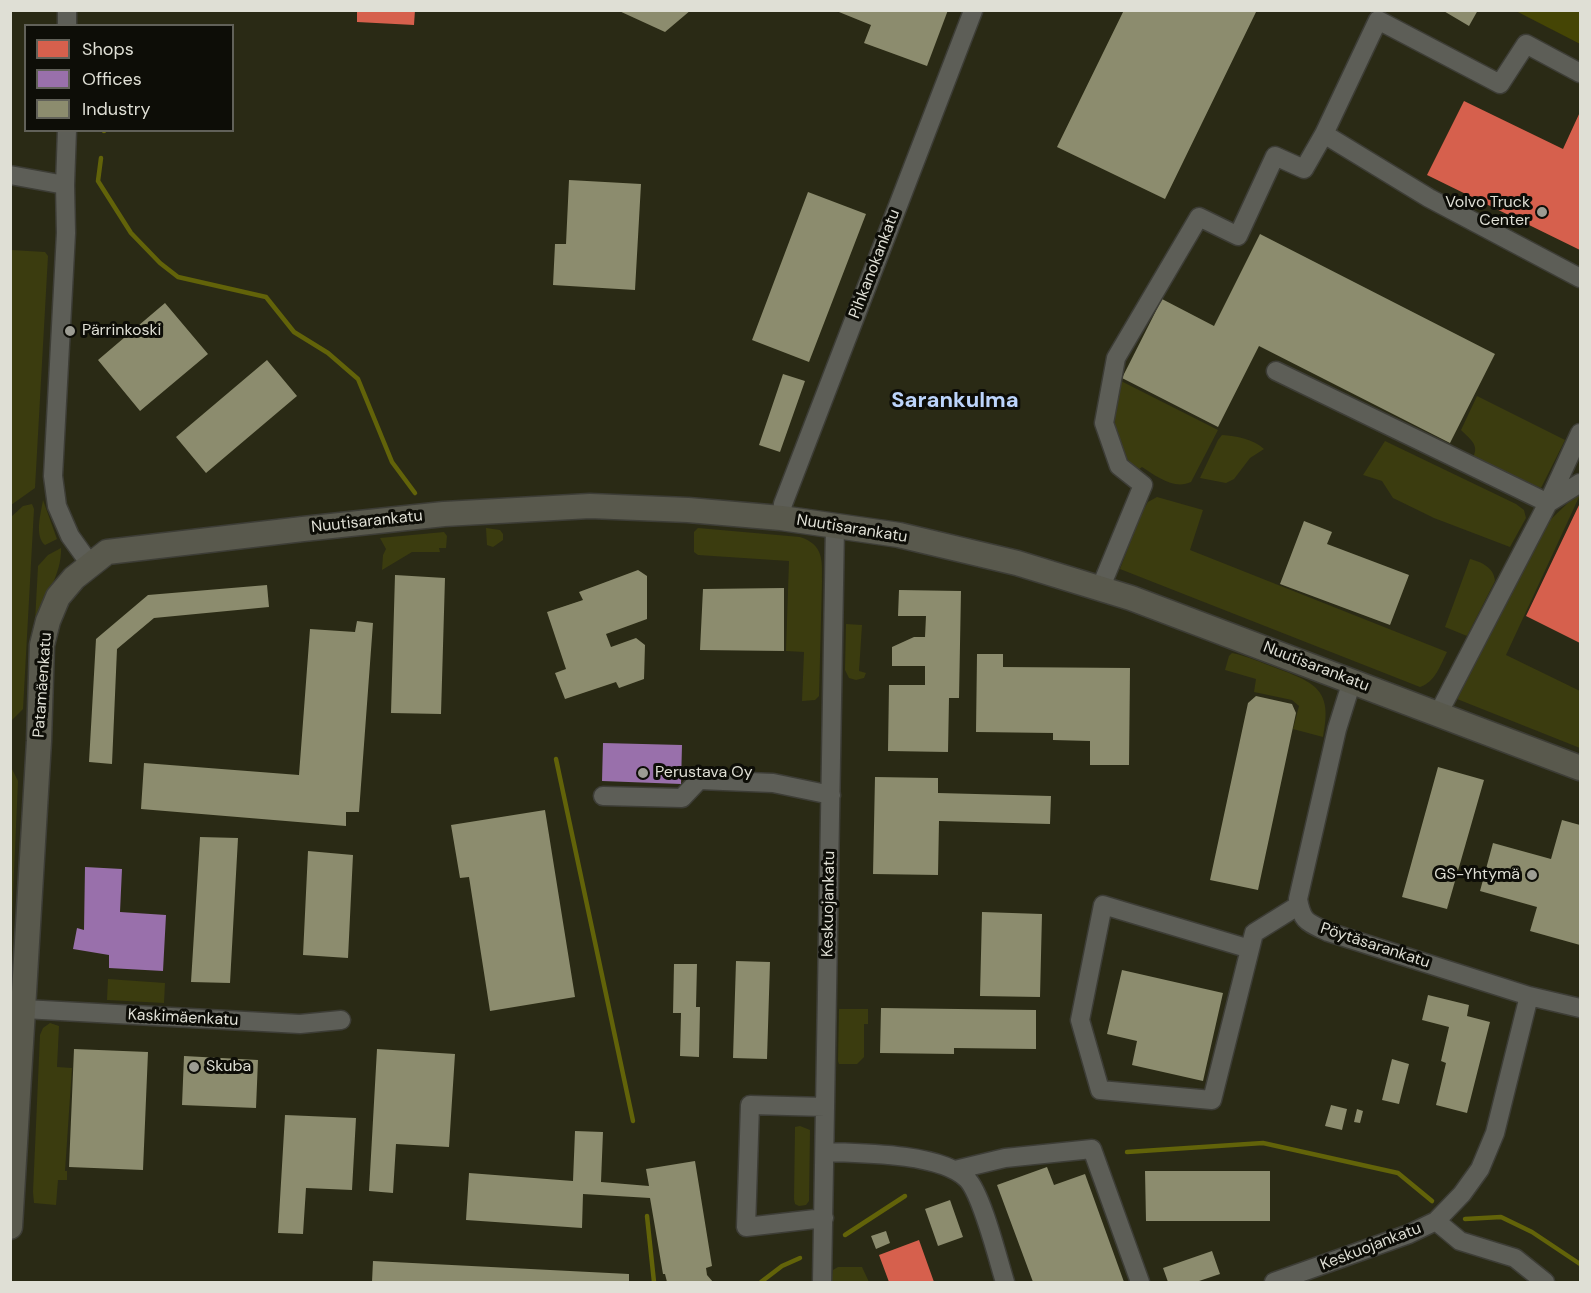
<!DOCTYPE html>
<html>
<head>
<meta charset="utf-8">
<style>
  body { margin:0 }
  #map { position:relative; width:1591px; height:1293px; overflow:hidden; background:#202118; font-family:"DM Sans",sans-serif }
  canvas { display:block }
  .frame { position:absolute; inset:0; border:12px solid #dfdfd5; pointer-events:none }
  .legend { position:absolute; left:24px; top:24px; width:210px; height:108px; box-sizing:border-box; background:#0d0d07; border:2px solid #616159; margin:0; padding:8px 10px; list-style:none; font-size:18px; color:#dfdfd5 }
  .legend li { display:flex; align-items:center; gap:12px; height:30px }
  .legend b { width:30px; border:2px solid #616159 }
</style>
</head>
<body>
<div id="map">
<canvas width="1591" height="1293"></canvas>
<div class="frame"></div>
<ul class="legend">
<li><b style="height:16px;background:#d6604d"></b>Shops</li>
<li><b style="height:16px;background:#9970ab"></b>Offices</li>
<li><b style="height:16px;background:#8c8c6e"></b>Industry</li>
</ul>
</div>
<script>
const g = document.querySelector('canvas').getContext('2d');
g.lineJoin = 'round';
function fill(path, color) {
  g.fillStyle = color;
  g.fill(path, 'evenodd');
}
function trace(path, color, width, dash) {
  g.strokeStyle = color;
  g.lineWidth = width;
  g.lineCap = dash ? 'butt' : 'round';
  g.setLineDash(dash || []);
  g.stroke(path);
}
function label(font, color, halo, rows, align = 'center') {
  g.font = font + ' "DM Sans",sans-serif';
  g.lineWidth = 6;
  g.setLineDash([]);
  g.textBaseline = 'middle';
  g.strokeStyle = halo;
  g.fillStyle = color;
  for (const [text, x, y, turn = 0] of rows) {
    g.save();
    g.translate(x, y);
    g.rotate((+turn || 0) * Math.PI / 180);
    g.textAlign = isNaN(turn) ? turn : align;
    if (halo) g.strokeText(text, 0, 0);
    g.fillText(text, 0, 0);
    g.restore();
  }
}
const built = new Path2D(`
  M1516 10 1580 44V1282H11L10 11ZM26 26H232V130H26Z`);
const green = new Path2D(`
  M11 250 45 252 48 256 35 488 11 505Z
  M1121 381 1218 430 1191 482C1174 490 1156 476 1142 467L1135 472C1114 437 1109 421 1121 381Z
  M1477 396 1565 440 1541 488 1473 457C1480 445 1469 438 1461 430Z
  M1222 435C1237 436 1253 439 1264 449L1250 458 1234 479 1226 483 1200 478 1218 440Z
  M1385 441 1516 504 1524 510 1526 518 1510 547 1434 518 1393 498 1382 481 1363 475Z
  M1580 495 1506 655 1580 691V748L1457 699 1549 521 1572 499Z
  M1157 497 1203 510 1190 550 1447 652C1440 666 1435 682 1420 687L1120 569 1141 514 1148 502Z
  M43 500 57 539 45 545C34 536 41 513 43 500Z
  M32 504 34 509 23 709 11 721V517L23 506Z
  M486 528 500 530 503 534V540L493 547 487 545Z
  M698 528 800 537C824 545 822 560 822 581L819 696 815 700 802 701 804 652 786 651 789 561 698 555 694 552V532Z
  M444 532 447 536 446 548H439L440 552H412L382 570 383 555 386 549 380 538Z
  M61 548C62 574 44 598 35 622L38 566 48 555Z
  M1470 559C1481 562 1494 567 1495 581L1467 636 1445 627Z
  M846 624 862 625 859 671 866 673 864 678 856 680 849 678 845 670Z
  M1232 653C1247 656 1262 663 1276 668 1316 683 1333 690 1323 737L1293 729 1299 706 1292 700 1254 692 1256 679 1225 670 1229 656Z
  M11 767 18 781 11 940V766Z
  M108 979 165 983 164 1003 107 1000Z
  M839 1009H868V1024H864V1057L857 1064H839L838 1061Z
  M50 1023 59 1026 57 1067 72 1068 65 1171H67V1180H58L56 1205 34 1203 33 1192 40 1035 43 1028Z
  M800 1126 810 1130 809 1201 806 1205 799 1206 795 1204 794 1199 795 1127Z
  M838 1267H862L869 1282H831L833 1270Z`);
const forest = new Path2D(`
  M1516 11H1580V44Z`);
const shops = new Path2D(`
  M357 10H415L414 25 357 22Z
  M1464 101 1563 149 1580 112V250L1427 175Z
  M1580 503V643L1526 616Z
  M919 1240 934 1282H889L879 1255Z`);
const offices = new Path2D(`
  M603 743 682 745 681 784 602 781Z
  M85 867 122 869 120 912 166 915 163 971 109 968V955L73 949 77 928 84 930Z`);
const industry = new Path2D(`
  M617 10H691L665 32Z
  M834 10H948L927 66 864 43 871 25Z
  M1124 10H1252L1256 12 1165 199 1057 147Z
  M1442 10H1478L1469 26Z
  M569 180 641 184 635 290 553 285 555 244H566Z
  M808 192 866 214 809 362 752 340Z
  M1260 234 1495 354 1450 443 1259 346 1218 427 1122 378 1162 299 1214 326Z
  M165 303 208 354 140 411 98 360Z
  M267 360 297 396 206 473 176 437Z
  M783 374 805 381 780 452 759 445Z
  M1304 521 1332 532 1327 544 1409 575 1390 625 1280 584Z
  M638 570 647 576V619L606 634 611 647 636 638 645 645 644 679 619 688 616 682 565 699 555 673 566 669 547 612 583 600 579 592Z
  M395 575 445 578 441 714 391 713Z
  M267 585 269 607 154 618 117 649 112 764 89 762 96 639 148 595Z
  M784 588V651L700 650 703 589Z
  M899 590 961 591 959 698H949L948 752 888 751 889 685H925V666H892V647L914 637H925L926 616H898Z
  M357 621 373 623 359 812H346V826L141 809 144 763 299 775 310 629 355 632Z
  M977 654H1003V667L1130 668 1129 765H1090V741L1053 740V733L976 732Z
  M1256 696 1292 704 1296 713 1258 890 1210 880 1248 703Z
  M1438 767 1484 780 1447 909 1402 897Z
  M875 777 938 778V793L1051 796 1050 824 939 821 938 875 873 874Z
  M545 810 575 997 490 1011 469 877 460 878 451 825Z
  M1562 820 1580 825V945L1530 931 1537 907 1480 891 1493 843 1551 859Z
  M200 837 238 838 230 983 191 982Z
  M308 851 353 855 348 958 303 955Z
  M982 912 1042 914 1040 997 980 996Z
  M736 961 770 962 767 1059 733 1058Z
  M674 964H697L696 1007H700L699 1057 680 1056 681 1013H673Z
  M1122 970 1223 993 1203 1081 1132 1065 1137 1041 1107 1034Z
  M1428 995 1469 1005 1467 1016 1490 1022 1467 1113 1436 1105 1446 1063 1441 1061 1449 1027 1422 1020Z
  M881 1008 1036 1010V1049L954 1048V1054L880 1053Z
  M74 1049 148 1052 143 1170 69 1167Z
  M377 1049 455 1054 449 1147 396 1144 393 1193 369 1191Z
  M184 1056 258 1060 256 1108 182 1105Z
  M1392 1059 1409 1064 1399 1104 1382 1100Z
  M1331 1105 1347 1109 1342 1130 1325 1126Z
  M1357 1109 1363 1111 1360 1123 1354 1122Z
  M285 1115 356 1118 352 1190 306 1188 303 1234 278 1233Z
  M575 1131 603 1132 601 1182 649 1186 646 1169 695 1161 712 1266 706 1268 707 1275 713 1282H667L665 1274H663L650 1198 583 1194 582 1228 466 1220 469 1173 573 1181Z
  M1047 1167 1054 1185 1085 1174 1124 1282H1033L997 1185Z
  M1145 1171H1270V1221H1146Z
  M950 1200 963 1237 938 1246 925 1209Z
  M886 1231 890 1243 876 1249 871 1236Z
  M1212 1251 1220 1274 1196 1282H1168L1163 1268Z
  M373 1261 629 1274V1282H372Z`);
const stream = new Path2D(`
  M104 131V130
  M101 158 98 181 131 233 160 263 178 277 266 297 294 332 328 353 358 379 392 462 415 493
  M556 759 633 1121
  M1127 1152 1263 1143 1398 1173 1432 1201
  M647 1216 654 1282
  M1465 1219 1501 1217 1532 1232 1580 1264
  M845 1235 905 1196
  M761 1282 782 1266 800 1258`);
const minor = new Path2D(`
  M67 10V26
  M67 130 65 185 66 233 53 476 57 506 70 536 90 564
  M1324 134 1378 20 1500 84 1526 44 1580 73
  M10 175 65 185
  M1276 371 1548 503 1580 483
  M781 518 783 504 973 11
  M1100 589 1143 485 1119 466 1104 423 1116 358 1199 217 1238 236 1275 156 1304 169 1324 134 1429 198 1580 278
  M1352 681 1337 729 1298 899C1302 922 1307 922 1328 932L1529 996 1580 1008
  M1438 714 1548 503 1580 433
  M603 796 682 798 699 780 773 783 831 795
  M1250 949 1103 905 1080 1020 1100 1090 1212 1100 1254 933 1299 905
  M24 1009 300 1024 341 1020
  M825 1152C861 1153 941 1153 967 1179 982 1194 998 1260 1005 1282
  M955 1170 1005 1158 1092 1149 1140 1282
  M824 1218 746 1227 750 1105 825 1107
  M1436 1221 1460 1241 1515 1258 1545 1282
  M822 1282 835 526
  M1274 1282 1409 1234 1436 1221 1462 1194 1480 1169 1495 1133 1529 996`);
const major = new Path2D(`
  M10 1227 39 741 42 645 48 621 58 597 74 578 107 552 303 529 444 514 590 506 688 510 781 518 899 535 1017 563 1131 598 1580 768`);
const markers = [
  [1542,212,6,"#9c9c93"],
  [70,331,6,"#9c9c93"],
  [643,773,6,"#9c9c93"],
  [1532,875,6,"#9c9c93"],
  [194,1067,6,"#9c9c93"]
];
const poiNames = [
  ["Volvo Truck",1530,203,"right"],
  ["Center",1530,221,"right"],
  ["Pärrinkoski",82,331],
  ["Perustava Oy",655,773],
  ["GS-Yhtymä",1520,875,"right"],
  ["Skuba",206,1067]
];
const streetNames = [
  ["Pihkanokankatu",875,264,-69],
  ["Nuutisarankatu",367,522,-6],
  ["Nuutisarankatu",852,529,9],
  ["Nuutisarankatu",1316,667,21],
  ["Patamäenkatu",43,685,-86],
  ["Keskuojankatu",829,904,-89],
  ["Pöytäsarankatu",1375,946,18],
  ["Kaskimäenkatu",183,1018,3],
  ["Keskuojankatu",1371,1247,-21]
];
const districtNames = [
  ["Sarankulma",955,401]
];
fill(built, '#2a2a15');
fill(green, '#3b3c0f');
fill(forest, '#454505');
fill(shops, '#d6604d');
fill(offices, '#9970ab');
fill(industry, '#8c8c6e');
trace(stream, '#626309', 4.5);
trace(minor, '#3d3d36', 21);
trace(major, '#3d3d36', 27);
trace(minor, '#5d5e57', 18);
trace(major, '#59594d', 24);
for (const [x, y, r, color] of markers) {
  const dot = new Path2D();
  dot.arc(x, y, r, 0, 2 * Math.PI);
  g.fillStyle = color;
  g.fill(dot);
  trace(dot, '#0d0d07', 2);
}
label('16px', '#dfdfd5', '#0d0d07', poiNames, 'left');
label('16px', '#dfdfd5', '#0d0d07', streetNames);
label('bold 22px', '#bcd4fb', '#0d0d07', districtNames);
</script>
</body>
</html>
